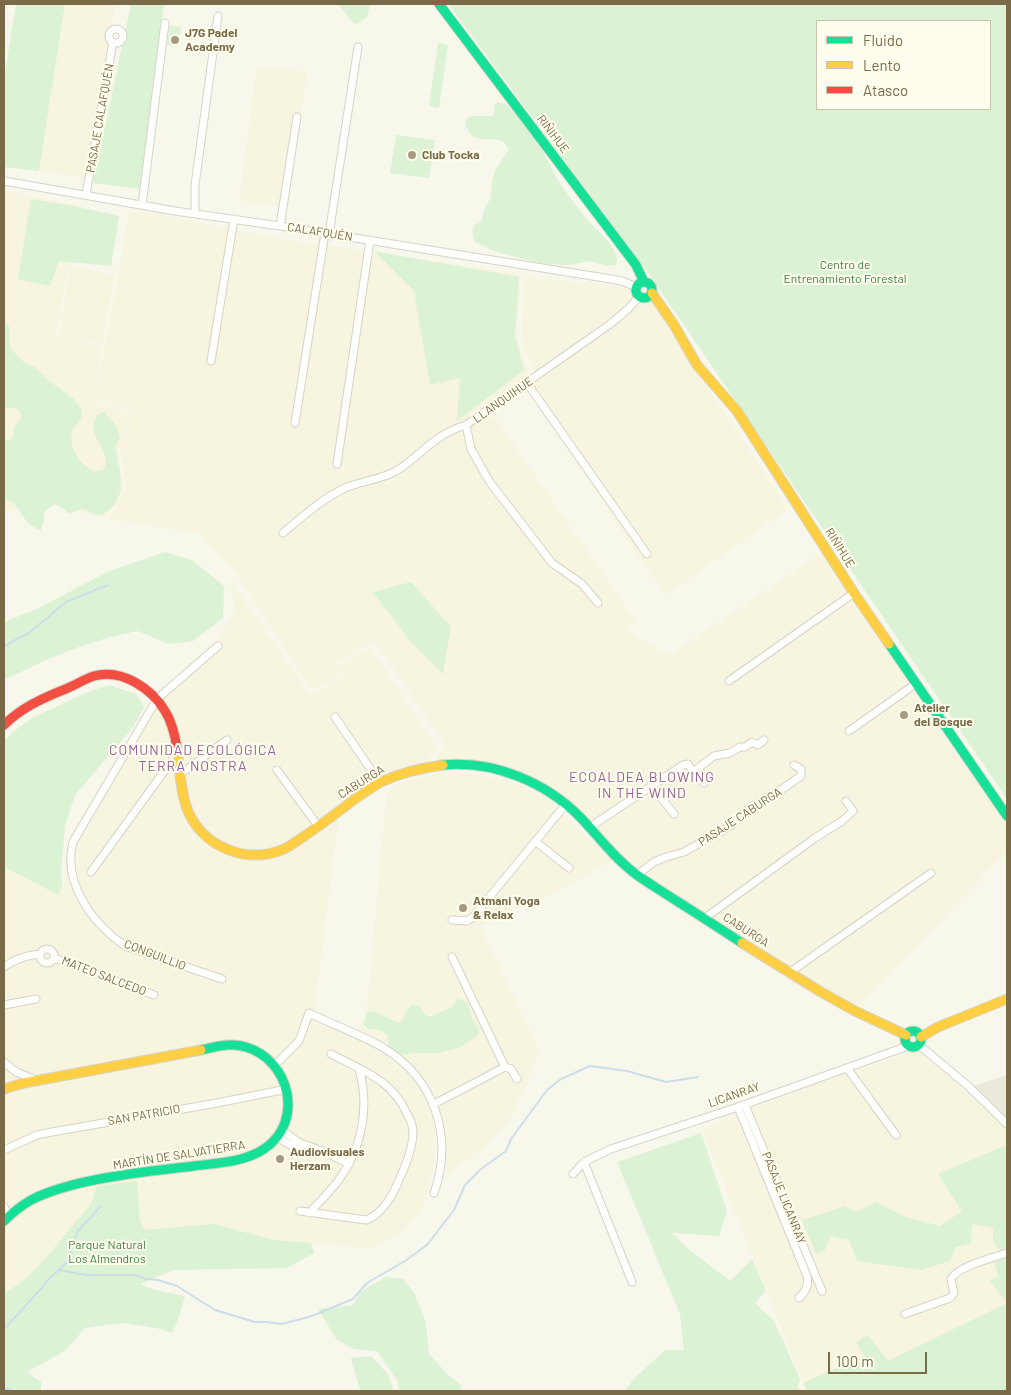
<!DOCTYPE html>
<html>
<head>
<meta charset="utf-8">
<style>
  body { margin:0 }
  #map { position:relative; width:1011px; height:1395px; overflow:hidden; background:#f8f7ec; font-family:Barlow,sans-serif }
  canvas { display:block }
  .frame { position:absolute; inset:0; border:5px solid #7a6a48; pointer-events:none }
  .legend { position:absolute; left:816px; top:20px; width:175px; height:90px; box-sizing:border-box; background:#fffeee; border:1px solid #cac3ac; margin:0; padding:6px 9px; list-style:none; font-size:15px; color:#7a6a48 }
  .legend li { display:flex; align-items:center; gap:10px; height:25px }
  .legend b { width:25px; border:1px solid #cac3ac }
  .scale { position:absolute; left:828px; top:1352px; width:99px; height:22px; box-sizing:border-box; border:2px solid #7a6a48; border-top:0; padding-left:6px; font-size:15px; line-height:18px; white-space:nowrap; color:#7a6a48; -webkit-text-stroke:4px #fffeee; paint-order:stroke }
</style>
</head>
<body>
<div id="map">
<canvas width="1011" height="1395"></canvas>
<div class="frame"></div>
<ul class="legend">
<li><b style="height:6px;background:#16e098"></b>Fluido</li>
<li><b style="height:6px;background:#ffcf43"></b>Lento</li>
<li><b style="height:6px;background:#f24e42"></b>Atasco</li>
</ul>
<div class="scale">100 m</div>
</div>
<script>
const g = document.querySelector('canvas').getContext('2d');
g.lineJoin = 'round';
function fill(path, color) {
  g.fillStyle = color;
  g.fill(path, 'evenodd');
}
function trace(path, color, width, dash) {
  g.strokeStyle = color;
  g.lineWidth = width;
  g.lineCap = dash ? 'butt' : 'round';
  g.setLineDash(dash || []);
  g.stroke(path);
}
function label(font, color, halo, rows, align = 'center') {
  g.font = font + ' Barlow,sans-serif';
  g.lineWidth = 4;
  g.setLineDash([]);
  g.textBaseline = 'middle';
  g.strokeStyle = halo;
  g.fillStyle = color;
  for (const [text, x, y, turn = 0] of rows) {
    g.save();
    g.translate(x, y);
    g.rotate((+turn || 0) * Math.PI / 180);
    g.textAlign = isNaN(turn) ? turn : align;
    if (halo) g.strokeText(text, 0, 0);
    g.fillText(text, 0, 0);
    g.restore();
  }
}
const residential = new Path2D(`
  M65 4H115L86 178 39 171Z
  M257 66 307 71 288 207 239 201Z
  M4 191 79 205 56 335 102 346 95 399 130 209 270 237 521 274 517 338 530 376 492 413 636 622 626 629 668 656 822 553 897 667 1007 826V851L857 1008 802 977 655 882 628 861 577 808 545 784 509 769 480 762 436 760 445 745 375 641 336 662 344 674 312 691 236 574 197 533 108 519 119 503 126 487 120 447 133 410 95 401V403L131 412 118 449 123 488 117 503 104 518 44 502 11 512H4Z
  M70 265 115 275 102 344 59 335Z
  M525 276 626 288 642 308 651 301 788 509 666 595 632 548 528 388 537 381 521 341Z
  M230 580 310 695 346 675 339 664 370 647 438 748 424 764 340 806 313 1021 355 1038 377 1050 405 1071 423 1093 433 1116 436 1141 434 1167 423 1208 404 1231 372 1249 274 1240 214 1224 44 1260 24 1280 4 1294V867L60 895 64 884 69 836 157 694 215 641 235 611Z
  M462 773 502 779 546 797 612 861 552 894 503 914 480 926 540 1052 509 1120 481 1149 447 1176 446 1134 435 1091 413 1065 382 1043 360 1031 367 1007 387 791 401 782 433 774Z
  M918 1050 1007 1128V1391H806L702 1129 818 1083Z`);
const industrial = new Path2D(`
  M1007 1075V1120L974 1086Z`);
const green = new Path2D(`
  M16 4H65L39 171 4 167V79Z
  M131 4H164L146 149 140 189 93 183Z
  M338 4H370L367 17 355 25Z
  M448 4H1007V799L649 274ZM817 21H990V109H817Z
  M170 25 181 27 178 47 167 45Z
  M438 43 448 45 439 108 429 106Z
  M497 102 508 105C511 111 516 113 521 118 526 124 530 131 535 137 542 148 547 160 553 171 561 187 574 202 584 216 593 228 623 249 616 265L606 266 590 261 569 265 543 264 496 252 475 242C471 234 471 225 481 222L485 207 491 198 492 182 494 172 509 149 502 141C484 136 472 146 465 123L467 118 472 116H493L495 111 494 106Z
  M396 135 435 140 429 178 390 173Z
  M31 199 69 205 119 216 111 266 59 261 50 286 18 279Z
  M374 251 519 277 515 336 524 370 457 421 460 378 430 385 414 291Z
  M4 321 9 327 10 347 12 350 25 363 35 367 49 381 74 399 82 411C81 426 74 424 72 432 68 450 81 465 95 472L104 470C111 454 97 445 94 431 93 423 95 413 104 412L116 425 120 438 115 446C118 467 129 492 110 509 107 511 104 515 100 515 94 516 88 510 82 509L69 514 60 506 55 504 44 512V521L41 530C19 524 23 503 4 499V440L12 439 14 427C20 421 24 417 18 409 13 407 8 410 4 406Z
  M165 552 192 560 224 586 223 618 193 641 168 644 138 631 110 637 79 647 46 660 4 680V622L37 609 109 571Z
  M411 582 451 627 443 674 407 638 401 628 372 592Z
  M109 685 136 694 144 707 134 726 75 795 65 826 61 871 62 887 59 895 4 867V741L18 728 34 717 88 692Z
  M458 998 468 1004 472 1019 478 1027 479 1032 476 1037 461 1047 438 1053H414L404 1055 398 1053 388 1046V1036C382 1029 377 1029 368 1029L364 1025 366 1014 370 1011C382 1013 389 1020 399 1023L403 1020 410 1005 420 1006 424 1014 429 1017 452 1007Z
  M701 1133 727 1211 719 1236 672 1233 692 1252 730 1281 752 1259 766 1291 755 1303 774 1321 800 1379 798 1385 800 1391H624L635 1378 665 1350H684L680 1314 617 1162Z
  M1007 1145V1302L989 1280 998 1277 995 1265 1001 1252 993 1241V1228L972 1224 971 1244 956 1247 950 1261 921 1270 857 1261 849 1240 830 1236 825 1250 816 1254 802 1220 845 1206 856 1212 876 1202 905 1217 940 1226 962 1211 938 1174Z
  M137 1181 140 1221 145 1230 214 1224 274 1240 311 1243 314 1253 287 1268 173 1270 140 1284 155 1290 185 1296 180 1314 172 1333 157 1328 122 1323 85 1328 65 1351 27 1372 41 1382V1391H4V1294L24 1280 44 1260 91 1204 97 1186Z
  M386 1277 403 1279 415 1294 426 1323 429 1354 448 1375 461 1385 460 1391H399L398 1382 377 1351 354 1349 337 1340 318 1309 353 1305 361 1291Z
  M1007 1303V1391H807L803 1383 864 1356 856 1342 868 1335 888 1361Z
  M371 1356 388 1374 394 1391H360L351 1358Z`);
const stream = new Path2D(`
  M4 646 29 633 66 602 108 585
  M59 1270 86 1275H135L146 1279 158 1280 177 1286 215 1310 255 1322H267L282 1324 312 1316 353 1299 367 1283 405 1261 427 1245 454 1210 465 1185 481 1169 506 1151 511 1139 547 1090 561 1079 590 1066 627 1071 666 1082 698 1077
  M4 1327H6L40 1290 47 1281 67 1262 78 1231 100 1207
  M4 1388 14 1391`);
const street = new Path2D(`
  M109 36a7 7 0 1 1 14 0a7 7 0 1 1-14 0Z
  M4 181 175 211 280 226 611 279 622 281 636 287
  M86 194 113 42
  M142 205 165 23
  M195 213V185L218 16
  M280 226 297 117
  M329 234 358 47
  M211 361 234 219
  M527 383 647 554
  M295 423 325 233
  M466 425 471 449 489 481 552 563 582 584 598 603
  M337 464 370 240
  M283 533C302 517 322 499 345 488 361 481 380 480 396 471 423 455 432 435 466 425L609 325 628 309 639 297
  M218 646 157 699 73 842C62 883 93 924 125 946L222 979
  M729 681 854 593
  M335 717 380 783
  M849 731 917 683
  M277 770 318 826
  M693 772 704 783
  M179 775 227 740
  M651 785 674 814
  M590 827 683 765 688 764 693 772 714 756 730 753 740 747H745L752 742 758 745 764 740
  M536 842 569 868
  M91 872 176 755
  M637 875 654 862 666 857 684 852 732 825 748 809 782 789 801 776V769L794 765
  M705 918 815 838 842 821 853 811 846 801
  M452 920 467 921 473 917 566 804
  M40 956a7 7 0 1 1 14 0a7 7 0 1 1-14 0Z
  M452 957 505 1067
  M54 958 154 995
  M4 967C15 959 26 955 40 954
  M789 973 931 873
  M4 1005 36 999
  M919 1045 967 1085 1007 1124
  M4 1062 16 1072 36 1080
  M275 1065 299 1041 309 1013C334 1025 359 1034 382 1047 435 1078 454 1137 434 1193
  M847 1068 896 1135
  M434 1104 505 1067 511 1069 517 1079
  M745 1105 822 1291
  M738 1107 807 1276C809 1285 806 1292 799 1298
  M281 1130 300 1143 323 1151 349 1164
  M277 1137C288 1144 300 1153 313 1149
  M4 1150 37 1135 52 1132 217 1103 287 1089
  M584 1162 632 1282
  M573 1174 584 1162 611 1149 738 1107 908 1046
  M4 1207 9 1215
  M300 1211 366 1220C382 1214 393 1195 399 1180 406 1165 413 1148 413 1132 413 1126 410 1119 407 1114 393 1080 361 1070 331 1054
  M309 1213C319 1202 330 1192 338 1181 362 1149 370 1107 359 1069
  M905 1314 950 1298 954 1293 951 1279C958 1266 993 1258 1007 1253`);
const fast = new Path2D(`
  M439 4 636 265 644 282
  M636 290a8 8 0 1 1 16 0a8 8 0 1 1-16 0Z
  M889 644 1007 816
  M443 765C493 760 546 782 581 818 599 837 615 859 637 875 648 883 660 890 672 898 696 913 719 928 742 943
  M905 1039a8 8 0 1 1 16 0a8 8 0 1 1-16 0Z
  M4 1221C12 1213 21 1206 31 1200 74 1178 146 1172 194 1166 217 1163 245 1162 264 1149 305 1122 290 1060 246 1047 231 1042 216 1047 201 1050`);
const slow = new Path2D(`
  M652 293 674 325 697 365 737 411 854 593 889 644
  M177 748C180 768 180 792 188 811 203 847 247 865 284 849 290 846 297 841 303 837 321 825 338 812 355 799 364 793 372 787 381 782 400 773 421 768 443 765
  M742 943 821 992 855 1011 906 1035
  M921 1037 938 1027 1007 999
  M4 1089 24 1083 201 1050`);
const jam = new Path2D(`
  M4 725C21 708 41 699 63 690 74 686 84 679 94 676 122 668 152 689 165 711 172 722 175 735 177 748`);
const markers = [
  [175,40,5,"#a69b81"],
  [412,155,5,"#a69b81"],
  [904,715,5,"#a69b81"],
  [463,908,5,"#a69b81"],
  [280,1159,5,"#a69b81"]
];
const poiNames = [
  ["J7G Padel",185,33],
  ["Academy",185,47],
  ["Club Tocka",422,155],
  ["Atelier",914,708],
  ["del Bosque",914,722],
  ["Atmani Yoga",473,901],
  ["& Relax",473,915],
  ["Audiovisuales",290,1152],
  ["Herzam",290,1166]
];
const streetNames = [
  ["PASAJE CALAFQUÉN",100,118,-80],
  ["RIÑIHUE",553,134,53],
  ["CALAFQUÉN",320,232,9],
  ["LLANQUIHUE",503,400,-35],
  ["RIÑIHUE",840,548,58],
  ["CABURGA",361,782,-32],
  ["PASAJE CABURGA",740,817,-33],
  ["CABURGA",746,930,33],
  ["CONGUILLIO",155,955,21],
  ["MATEO SALCEDO",104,976,21],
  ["LICANRAY",734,1095,-19],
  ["SAN PATRICIO",144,1115,-10],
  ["MARTÍN DE SALVATIERRA",179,1155,-9],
  ["PASAJE LICANRAY",784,1198,68]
];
const parkNames = [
  ["Centro de",845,265],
  ["Entrenamiento Forestal",845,279],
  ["Parque Natural",107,1245],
  ["Los Almendros",107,1259]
];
const neighbourhoodNames = [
  ["COMUNIDAD ECOLÓGICA",193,750],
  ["TERRA NOSTRA",193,766],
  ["ECOALDEA BLOWING",642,777],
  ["IN THE WIND",642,793]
];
fill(residential, '#f7f4df');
fill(industrial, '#ebe8dc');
fill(green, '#dcf2d5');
trace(stream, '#ccddea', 2);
trace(street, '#d6d3c7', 9);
trace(fast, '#d6d3c6', 11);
trace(slow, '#d6d3c6', 11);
trace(jam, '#d6d3c6', 11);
trace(street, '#fefefc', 7);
trace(fast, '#16e098', 9);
trace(slow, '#ffcf43', 9);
trace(jam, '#f24e42', 9);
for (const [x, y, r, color] of markers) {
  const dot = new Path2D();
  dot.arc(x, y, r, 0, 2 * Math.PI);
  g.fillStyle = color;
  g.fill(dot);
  trace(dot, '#fffeee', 2);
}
label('bold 12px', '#7a6a48', '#fffeee', poiNames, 'left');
label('12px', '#7a6a48', '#fffeee', streetNames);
label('12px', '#3f8142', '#fffeee', parkNames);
g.letterSpacing = '1px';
label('14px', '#966096', '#fffeee', neighbourhoodNames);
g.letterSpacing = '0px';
</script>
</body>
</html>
